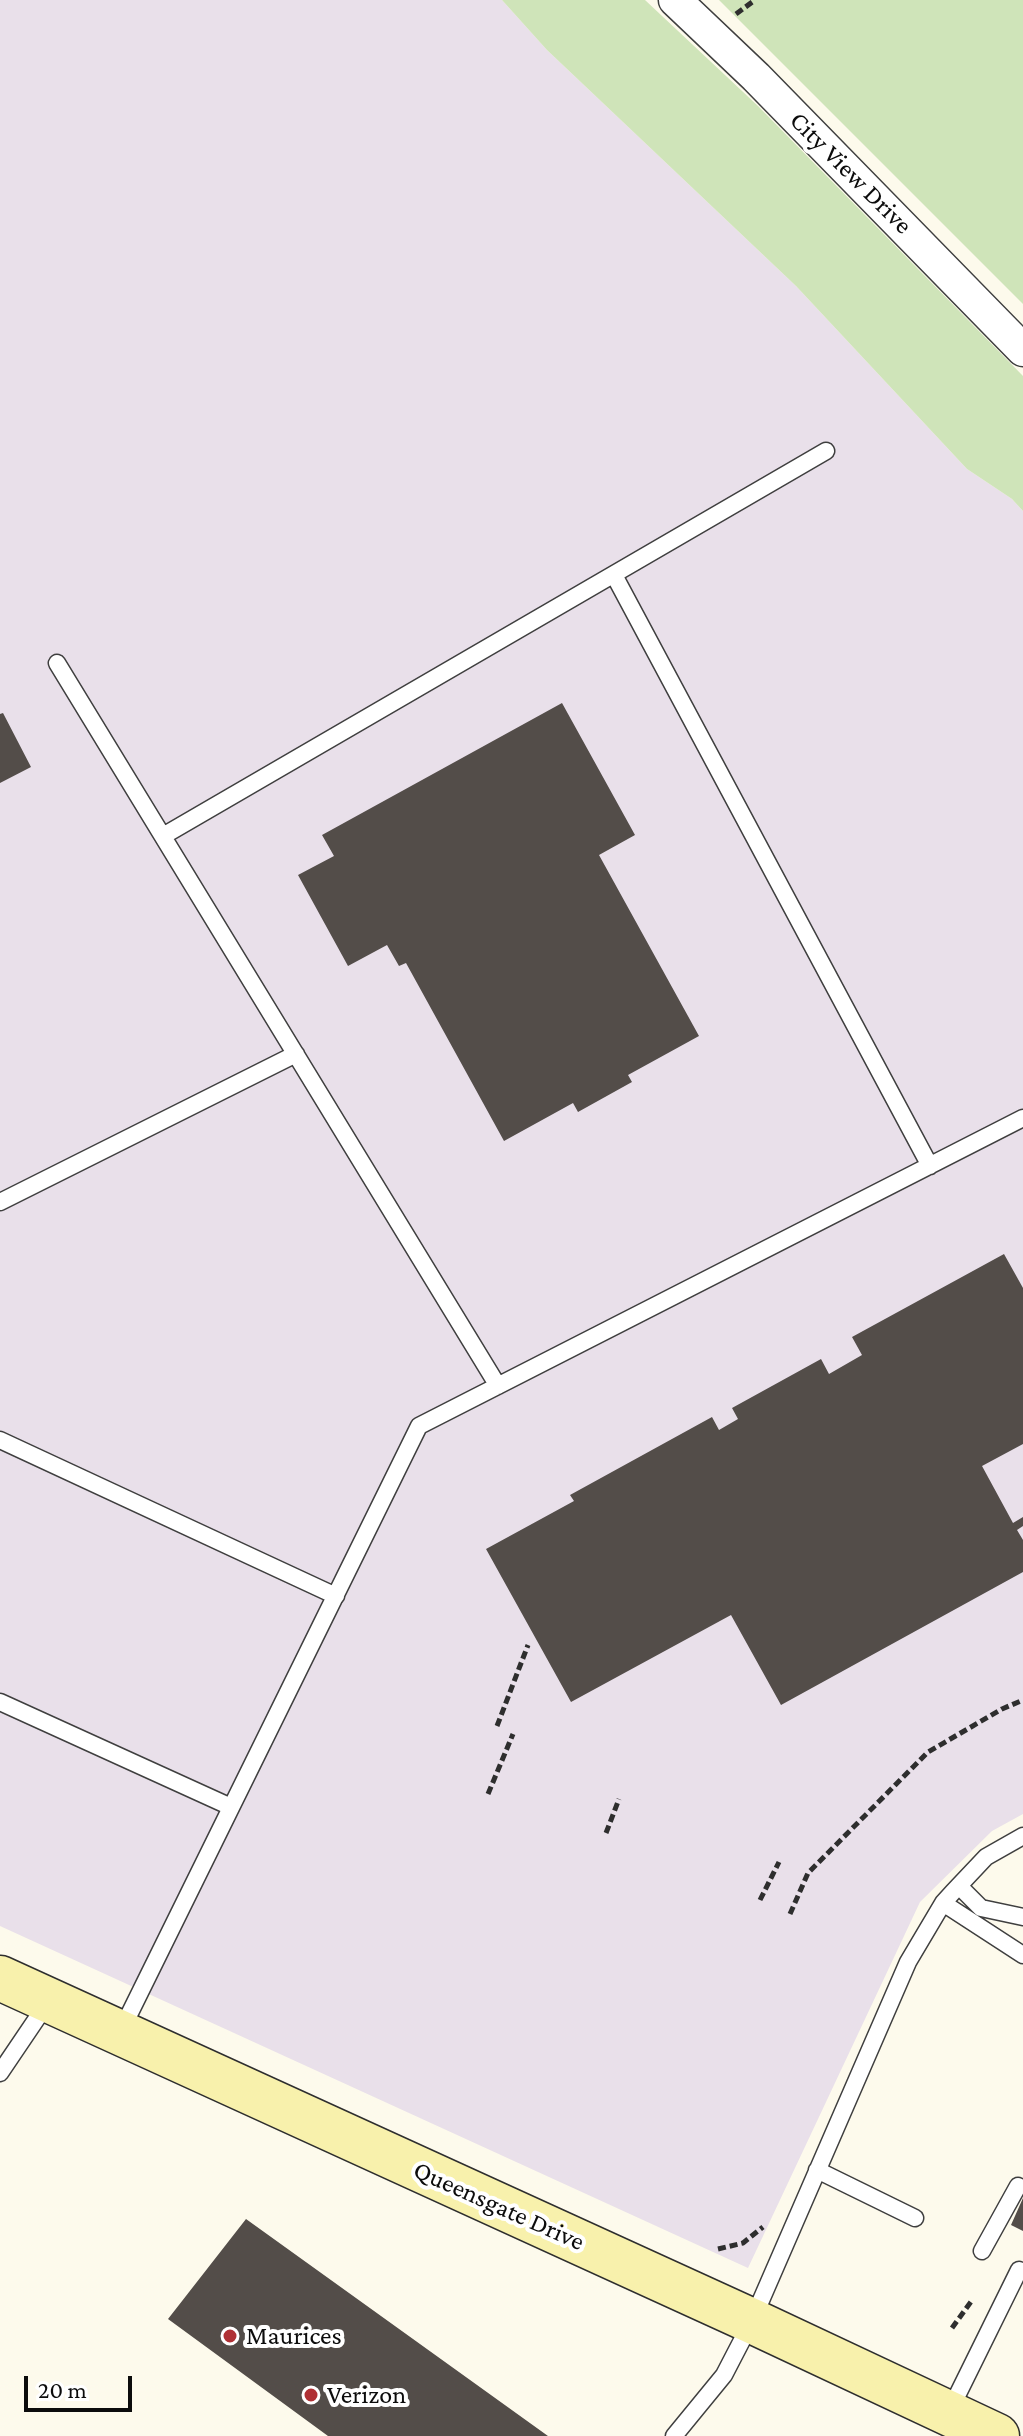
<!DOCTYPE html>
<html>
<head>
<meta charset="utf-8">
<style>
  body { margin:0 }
  #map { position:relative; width:1023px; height:2436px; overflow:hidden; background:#fdfaec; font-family:"Crimson Pro",serif }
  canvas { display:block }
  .scale { position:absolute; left:24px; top:2376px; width:108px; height:36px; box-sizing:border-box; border:4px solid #0c0c0c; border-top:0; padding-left:10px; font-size:24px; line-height:28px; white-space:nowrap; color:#0c0c0c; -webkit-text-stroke:6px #fff; paint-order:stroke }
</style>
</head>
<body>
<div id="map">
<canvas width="1023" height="2436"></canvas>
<div class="scale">20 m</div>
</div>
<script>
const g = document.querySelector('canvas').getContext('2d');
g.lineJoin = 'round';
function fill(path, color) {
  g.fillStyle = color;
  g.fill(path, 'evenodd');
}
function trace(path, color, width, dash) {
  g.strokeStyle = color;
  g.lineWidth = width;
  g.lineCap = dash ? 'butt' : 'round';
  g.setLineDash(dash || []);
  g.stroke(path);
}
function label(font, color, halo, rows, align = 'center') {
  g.font = font + ' "Crimson Pro",serif';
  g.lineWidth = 8;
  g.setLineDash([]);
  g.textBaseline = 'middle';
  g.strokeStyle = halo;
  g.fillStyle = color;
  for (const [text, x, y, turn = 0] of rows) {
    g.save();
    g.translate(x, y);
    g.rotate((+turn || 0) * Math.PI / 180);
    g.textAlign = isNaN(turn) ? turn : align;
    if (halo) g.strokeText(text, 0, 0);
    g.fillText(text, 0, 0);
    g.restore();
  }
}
const industrial = new Path2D(`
  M0 0H502L547 50 796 286 967 469 1012 499 1023 511V1814L992 1831 920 1902 748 2268 0 1926Z`);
const green = new Path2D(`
  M502 0H645L758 106 1023 376V511L1012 499 967 469 796 286 547 50Z
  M719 0H1023V304Z`);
const building = new Path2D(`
  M562 703 635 835 599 855 699 1036 628 1075 632 1082 578 1112 573 1103 504 1141 406 963 399 966 387 945 348 966 298 875 334 856 322 835Z
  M3 713 31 767 0 783V714Z
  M1004 1254 1023 1288V1444L982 1466 1013 1523 1023 1517V1526L1017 1530 1023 1540V1572L781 1705 731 1615 571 1702 486 1549 574 1501 570 1495 712 1417 719 1430 738 1419 732 1408 821 1359 829 1374 862 1355 852 1337Z
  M1023 2198V2231L1011 2225Z
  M246 2219 548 2436H328L168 2319Z`);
const path = new Path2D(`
  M736 14 755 0
  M497 1726 528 1645
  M488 1794 513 1734
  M606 1833 619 1799
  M760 1900 779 1862
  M790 1914 808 1873 928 1752 1002 1709 1023 1700
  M718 2249 743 2243 763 2227
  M952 2328 973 2299`);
const lane = new Path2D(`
  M614 575 930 1166
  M57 663 498 1386
  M163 836 826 451
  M0 1202 296 1054
  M0 1440 336 1596
  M0 1702 231 1807
  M959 1886 981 1908 1023 1917
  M943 1903 1023 1955
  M120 2033 419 1426 1023 1118
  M0 2073 48 2002
  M817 2170 915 2218
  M982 2251 1018 2186
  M949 2412 1019 2270
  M674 2436 724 2375 752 2321 908 1962 943 1903 953 1892 986 1857 1023 1836`);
const street = new Path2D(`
  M675 0 756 77 1023 350`);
const secondary = new Path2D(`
  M0 1978 752 2321 997 2436`);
const markers = [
  [230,2336,8,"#af3034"],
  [311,2395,8,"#af3034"]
];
const streetNames = [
  ["City View Drive",851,173,45],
  ["Queensgate Drive",499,2206,24]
];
const poiNames = [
  ["Maurices",246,2336],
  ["Verizon",327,2395]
];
fill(industrial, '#e9e0ea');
fill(green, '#cfe4b9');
fill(building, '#534d49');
trace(lane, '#3f3f3f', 19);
trace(street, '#3f3f3f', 35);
trace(secondary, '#2e2e2e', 47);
trace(path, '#2e2e2e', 5, [8, 4]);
trace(lane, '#fff', 16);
trace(street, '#fff', 32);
trace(secondary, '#f8f1ac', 44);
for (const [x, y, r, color] of markers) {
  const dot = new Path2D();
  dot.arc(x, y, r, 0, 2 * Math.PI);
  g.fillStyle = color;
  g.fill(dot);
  trace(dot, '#fff', 3);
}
label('26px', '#0c0c0c', '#fff', streetNames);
label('26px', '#0c0c0c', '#fff', poiNames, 'left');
</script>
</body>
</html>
